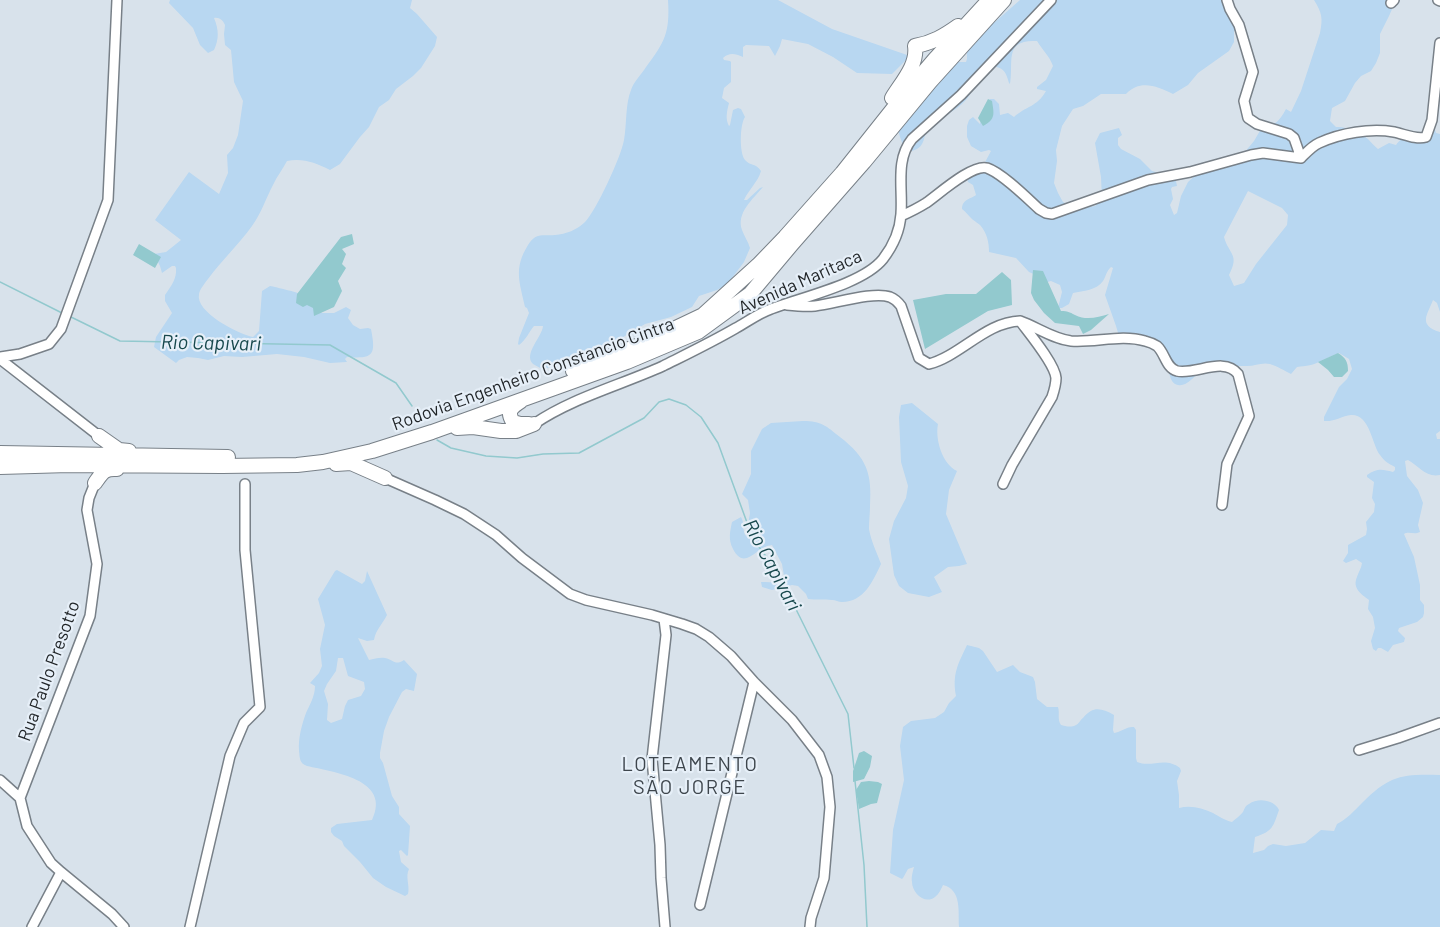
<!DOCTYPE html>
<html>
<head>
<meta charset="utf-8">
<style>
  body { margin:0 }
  canvas { display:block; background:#d8e2eb }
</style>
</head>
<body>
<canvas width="1440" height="927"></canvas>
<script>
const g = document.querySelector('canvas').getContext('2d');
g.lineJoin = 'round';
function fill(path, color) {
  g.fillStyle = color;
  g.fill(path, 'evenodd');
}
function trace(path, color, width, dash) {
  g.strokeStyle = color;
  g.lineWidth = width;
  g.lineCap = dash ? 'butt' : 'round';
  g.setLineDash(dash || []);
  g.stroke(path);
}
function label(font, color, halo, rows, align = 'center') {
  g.font = font + ' Barlow,sans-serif';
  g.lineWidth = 4.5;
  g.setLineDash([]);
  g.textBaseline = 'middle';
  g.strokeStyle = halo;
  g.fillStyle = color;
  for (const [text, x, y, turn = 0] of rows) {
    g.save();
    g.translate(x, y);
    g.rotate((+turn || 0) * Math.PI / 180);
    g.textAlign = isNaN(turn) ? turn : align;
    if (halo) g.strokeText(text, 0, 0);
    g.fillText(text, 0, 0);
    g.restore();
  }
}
const green = new Path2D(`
  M170 0H412L410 8 417 14 437 37 435 46 421 68 413 76 396 89 389 100 379 107 369 127 360 137 340 164 330 170C315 163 304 158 287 161 283 169 277 176 273 185 266 198 261 214 252 226 239 244 222 260 208 279 205 283 200 289 199 294 195 312 238 334 253 337L259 331 262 291 270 286C276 287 300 293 304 295 310 300 317 307 322 313H334L346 307 351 310 348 318 353 325 360 329 368 328 371 329C376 355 374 359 347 357L345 359 347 362 330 363 304 357 277 354 242 357 224 356 208 360 198 358 187 357 179 360 176 363 154 347 156 337 172 313 165 301V295C171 286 177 279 176 268L175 266H172L162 273 160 266 154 254 166 252 181 240 155 220 189 172 219 194 228 173 227 155 233 148 238 135 243 101 234 82 231 50 225 45 224 34 225 25C223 20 219 17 214 18 219 30 219 39 214 50L208 53 200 45 193 28 169 3Z
  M668 0H778L832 29 910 56 892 74 857 73 833 57 808 44 782 39 780 46 775 56 769 46 746 45 743 47V57C735 54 730 52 723 58L724 60 730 61 731 62V82L724 88 722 98 729 103C727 111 725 119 729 126L730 125 733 110 738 108 741 109 745 117C740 124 739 152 745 160 750 166 756 163 761 171 758 182 749 189 744 200H747L760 188 763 187C753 199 736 213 742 230 744 236 748 241 750 248L744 262 735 274 726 285 717 290 699 296 692 307 671 317 645 324 598 352 568 359 552 367 542 369C539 367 536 366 533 364 523 354 542 337 543 326H534C529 332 526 340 519 345L518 344 519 338 529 313 527 308 525 307C520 283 513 269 528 245 536 232 542 236 555 235 566 234 577 230 585 222 596 211 621 157 624 140 627 124 625 105 631 90 634 81 641 75 646 67 665 42 670 32 668 0Z
  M1020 0H1225V9L1240 30 1234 31V42L1229 51 1198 73 1188 85 1173 94C1157 86 1140 79 1126 94H1101L1083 106 1073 109 1062 126 1056 150 1057 161 1054 183 1058 193 1063 202 1073 207 1083 208 1095 206 1102 199 1101 177 1095 143 1100 133 1119 128 1122 135 1118 138V145L1121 149 1140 159 1152 171 1170 176 1176 181 1177 186 1172 187 1171 189 1173 199 1170 205 1174 215 1177 213 1181 196 1188 182 1199 172 1244 153 1254 141 1261 129C1275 125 1279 122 1286 109L1291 112 1301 91 1320 33C1323 18 1322 13 1314 0H1393V7L1389 16 1380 34V53L1376 63 1371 71 1361 76 1355 83 1345 101 1332 108 1330 121 1336 127C1346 126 1359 132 1368 139 1371 142 1374 146 1378 149L1389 143 1396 145C1403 135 1407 138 1418 139L1434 127 1436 133 1440 134V312L1437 303 1433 300C1428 314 1417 325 1440 332V431L1436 434 1437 439H1440V475C1426 478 1419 466 1408 460L1405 461 1407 476 1418 490 1423 503 1418 525 1420 532C1414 535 1409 531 1404 534L1414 557 1420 585V600L1424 605V613L1423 617 1417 622 1399 628 1398 631 1405 638 1404 642 1393 645 1388 652 1381 648H1378L1376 651 1373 649 1371 641 1375 628 1373 617 1368 609 1369 600C1361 594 1352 588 1357 577 1359 571 1361 569 1362 563L1356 559 1346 563 1343 561 1348 553V545L1366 535 1367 529 1366 522 1374 512 1375 504 1372 498 1374 482 1367 477V475C1377 468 1382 469 1393 472L1395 470V467C1389 464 1384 461 1380 455 1372 445 1370 414 1351 415 1342 416 1334 422 1324 421V417L1339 387 1347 379 1352 369 1349 359 1339 353C1333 355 1328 358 1321 361 1314 365 1306 366 1297 367L1291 374C1285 371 1277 366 1270 364 1262 362 1255 366 1247 366 1239 366 1213 366 1205 369 1196 372 1189 387 1178 385 1168 383 1170 368 1166 362 1155 343 1138 341 1119 336L1116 326 1105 295 1113 268 1111 267C1106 272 1106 276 1103 281 1097 290 1083 291 1073 293L1069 304 1062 308H1058L1062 292 1060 285 1051 281 1044 283 1040 277 1029 272 1016 258 989 252C989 242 987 233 980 225 979 224 973 220 972 219 968 215 966 212 962 209 962 199 971 199 976 195L973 185 968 182 967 178 983 166 991 151 989 150 981 152 971 146 967 137V126L969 120 973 117 980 124 982 111 990 99H994L999 104 1000 115 1008 113 1014 117C1026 106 1037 107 1046 91L1037 89V87L1046 80 1053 66C1049 55 1043 51 1037 41 1003 39 1014 62 1010 84L1009 83C1005 68 1002 68 988 65 984 69 981 71 978 76 974 84 972 94 965 101 955 112 940 117 930 126 921 136 928 146 912 151 902 147 901 140 898 130L922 98 933 90 948 68 958 62H966L967 59V49L981 28 995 22ZM1248 191 1282 208 1288 215 1287 225 1256 264 1244 283 1234 286 1229 275C1240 254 1229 255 1224 237Z
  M912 403 938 424C935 439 942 464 957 471L949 490 946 514 967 564 959 566 948 567 934 577 942 592 929 597 908 593 899 586 894 575 889 539 894 521 906 498 908 486 901 462 899 417 901 405Z
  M803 421C822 421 826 426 840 437 867 458 872 473 870 506 870 513 869 521 869 529 871 541 877 553 881 564 873 581 864 602 842 602 838 602 836 600 832 600 824 599 816 600 808 599L806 594 798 586 792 585 772 590 762 587 761 582C769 582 779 584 784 576L782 564 772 545C756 546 745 572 733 549 728 539 730 532 732 522L741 517C745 523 742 532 746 536L750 513 748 500 742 494 751 474V451L762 429 771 423Z
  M337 570 362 584 365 581 367 571 387 615C382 625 376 629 374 640L367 641 358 638 369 660C374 659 380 657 385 658 394 660 395 666 404 660L417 674 414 691 406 689 402 692 389 717 384 731 380 753V758L383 763 392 796 399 807V814L410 826 408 855 407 856 401 850 399 851 401 862 409 869C405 877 410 885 408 894L405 896 386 887 373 878 360 862 344 846 342 841 334 836 331 832V828L337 824 372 820C392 779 333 772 307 766 299 763 300 758 299 751 298 738 302 724 306 713 310 704 315 696 315 686L310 683 319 673 322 666 320 649 325 625 318 599 335 571ZM338 658H343L348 676 364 682 365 689 361 696 348 700 345 706 342 719 331 723 327 720 328 704 324 691 327 684 336 671Z
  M967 645 979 648 983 651 997 672 1013 665 1020 672 1033 677 1035 682 1037 699 1047 707H1058C1060 713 1057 719 1061 725 1065 726 1071 728 1076 725 1079 724 1080 720 1083 718 1093 706 1101 708 1114 715L1113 730 1114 733C1121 732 1127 726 1134 727L1136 730V758L1137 762C1152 768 1165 756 1180 768L1181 771 1177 781 1179 795V808C1191 805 1202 808 1213 813 1220 817 1224 820 1232 822 1235 819 1240 816 1243 812 1245 808 1245 806 1249 804 1258 797 1275 800 1279 810 1273 827 1273 831 1255 837L1253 853 1264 850 1268 846 1273 844 1286 846 1305 843 1321 830 1334 831 1337 824C1347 819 1354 811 1362 803 1390 775 1402 774 1440 775V927H959C958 911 962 890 943 885 941 889 939 894 935 897 925 905 912 893 912 882 911 877 913 871 914 867L908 869 903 878 902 879 890 873 893 830 904 780 900 746 903 727 911 721 935 718 944 712 949 703 956 696C952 674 958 664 967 645Z`);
const water = new Path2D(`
  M988 99 992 101C994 114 996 119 983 126L978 118Z
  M352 234 354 244 342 249 346 254 342 264 346 268 338 281 342 291 334 307 314 316 313 308 307 305 303 307 296 303 297 294 341 237Z
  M139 244 161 257 155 268 133 255Z
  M1033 270 1043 271 1061 311C1068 311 1069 312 1075 315 1087 321 1098 317 1109 314L1091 330 1083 334 1079 326 1055 323 1044 313 1034 300 1031 293Z
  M1002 272 1011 280 1012 305 988 311 925 349 913 300 946 294H976Z
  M1338 353C1346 358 1348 362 1348 371L1342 377H1334L1328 370 1318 362Z
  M864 751 872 756 870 767 864 779 853 782V771L859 753Z
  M869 781 878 782 882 784 877 803 871 804 859 809 856 790 861 782Z`);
const stream = new Path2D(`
  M0 282 62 313
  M69 316 120 341 330 345 396 383 412 406
  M437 440 451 448 486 456 517 458 543 454 579 453 644 418 659 402 669 399 686 405 701 417 718 443 753 539 777 571 848 714 854 768
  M855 781 864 865 867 927`);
const minor = new Path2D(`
  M1227 0 1230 9 1239 25 1253 72 1244 101 1248 118 1257 124 1289 134 1294 138 1301 158
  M1438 0 1440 1
  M1391 3 1394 0
  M1301 158C1306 153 1312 146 1319 143 1341 133 1370 128 1394 132 1404 134 1416 140 1426 137L1432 120 1440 43
  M901 216C910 212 918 208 926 203 939 194 972 164 987 168 1002 173 1027 198 1039 209L1046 213 1052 214 1148 180 1190 172 1251 155 1263 153 1301 158
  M787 305C796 306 805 307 815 306 834 304 873 291 890 297 895 299 898 302 901 306L919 358 929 364C960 356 986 322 1020 321 1037 327 1053 339 1071 341 1095 343 1121 334 1145 341 1149 342 1154 344 1157 346 1165 353 1166 368 1177 371 1196 375 1224 356 1238 374L1249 416 1227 464 1222 505
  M0 357 20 354 49 344 61 329 108 200 117 0
  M0 359 99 436
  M534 424C572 398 621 385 663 366 687 354 712 342 736 328 747 322 759 313 771 309 802 297 863 284 883 259 893 246 900 230 901 214 903 188 895 160 912 139L961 95 1051 0
  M385 478 435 500 464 514 496 535 522 558 570 594 586 600 652 615 682 624 696 629 709 637 731 656 754 682 792 720 819 755 827 777 830 807 824 878 811 918 810 927
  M1003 484 1012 465 1052 397C1054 391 1056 385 1056 378 1055 364 1029 333 1020 321
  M664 619 666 635 652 759 660 845 661 878 665 927
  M1359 750 1398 738 1440 723
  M0 780 20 798
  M20 798 90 616 97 564 87 510 89 498 95 483
  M20 798 27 826 51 863 61 872 112 914 124 927
  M700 905 754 682
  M32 927 61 872
  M190 927 230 756 244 723 260 707 245 550V484`);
const highway = new Path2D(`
  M892 98C901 83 918 65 915 46 932 43 944 36 958 26
  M573 371 642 344 703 315 758 265 785 237 842 173 904 95 934 60 989 0
  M521 401C512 407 506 411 513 422L520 424H529
  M457 428 473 427 501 431H516L534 424
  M99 436 119 450 129 451
  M0 453 228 457
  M336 464 351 463 385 478
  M0 467 69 465 222 466 297 465 323 462 372 451 432 432 627 362 698 332 750 294 792 244 864 162 930 82 1004 0
  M95 483C102 473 104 468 117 469`);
const streetNames = [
  ["Avenida Maritaca",800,282,-24],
  ["Rodovia Engenheiro Constancio Cintra",533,374,-20],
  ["Rua Paulo Presotto",49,671,-70]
];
const waterNames = [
  ["Rio Capivari",211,343,1],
  ["Rio Capivari",772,565,62]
];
const neighbourhoodNames = [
  ["LOTEAMENTO",690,764],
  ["SÃO JORGE",690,787]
];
fill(green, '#b8d7f1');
fill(water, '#92c9ce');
trace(stream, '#92c9ce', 1.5);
trace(minor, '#788088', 12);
trace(highway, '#788088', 16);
trace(minor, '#fff', 9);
trace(highway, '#fff', 14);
label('18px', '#1f2326', '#e6eff8', streetNames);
label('italic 20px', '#17484d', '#e6eff8', waterNames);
g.letterSpacing = '1.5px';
label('20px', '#3e464d', '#e6eff8', neighbourhoodNames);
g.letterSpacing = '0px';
</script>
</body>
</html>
